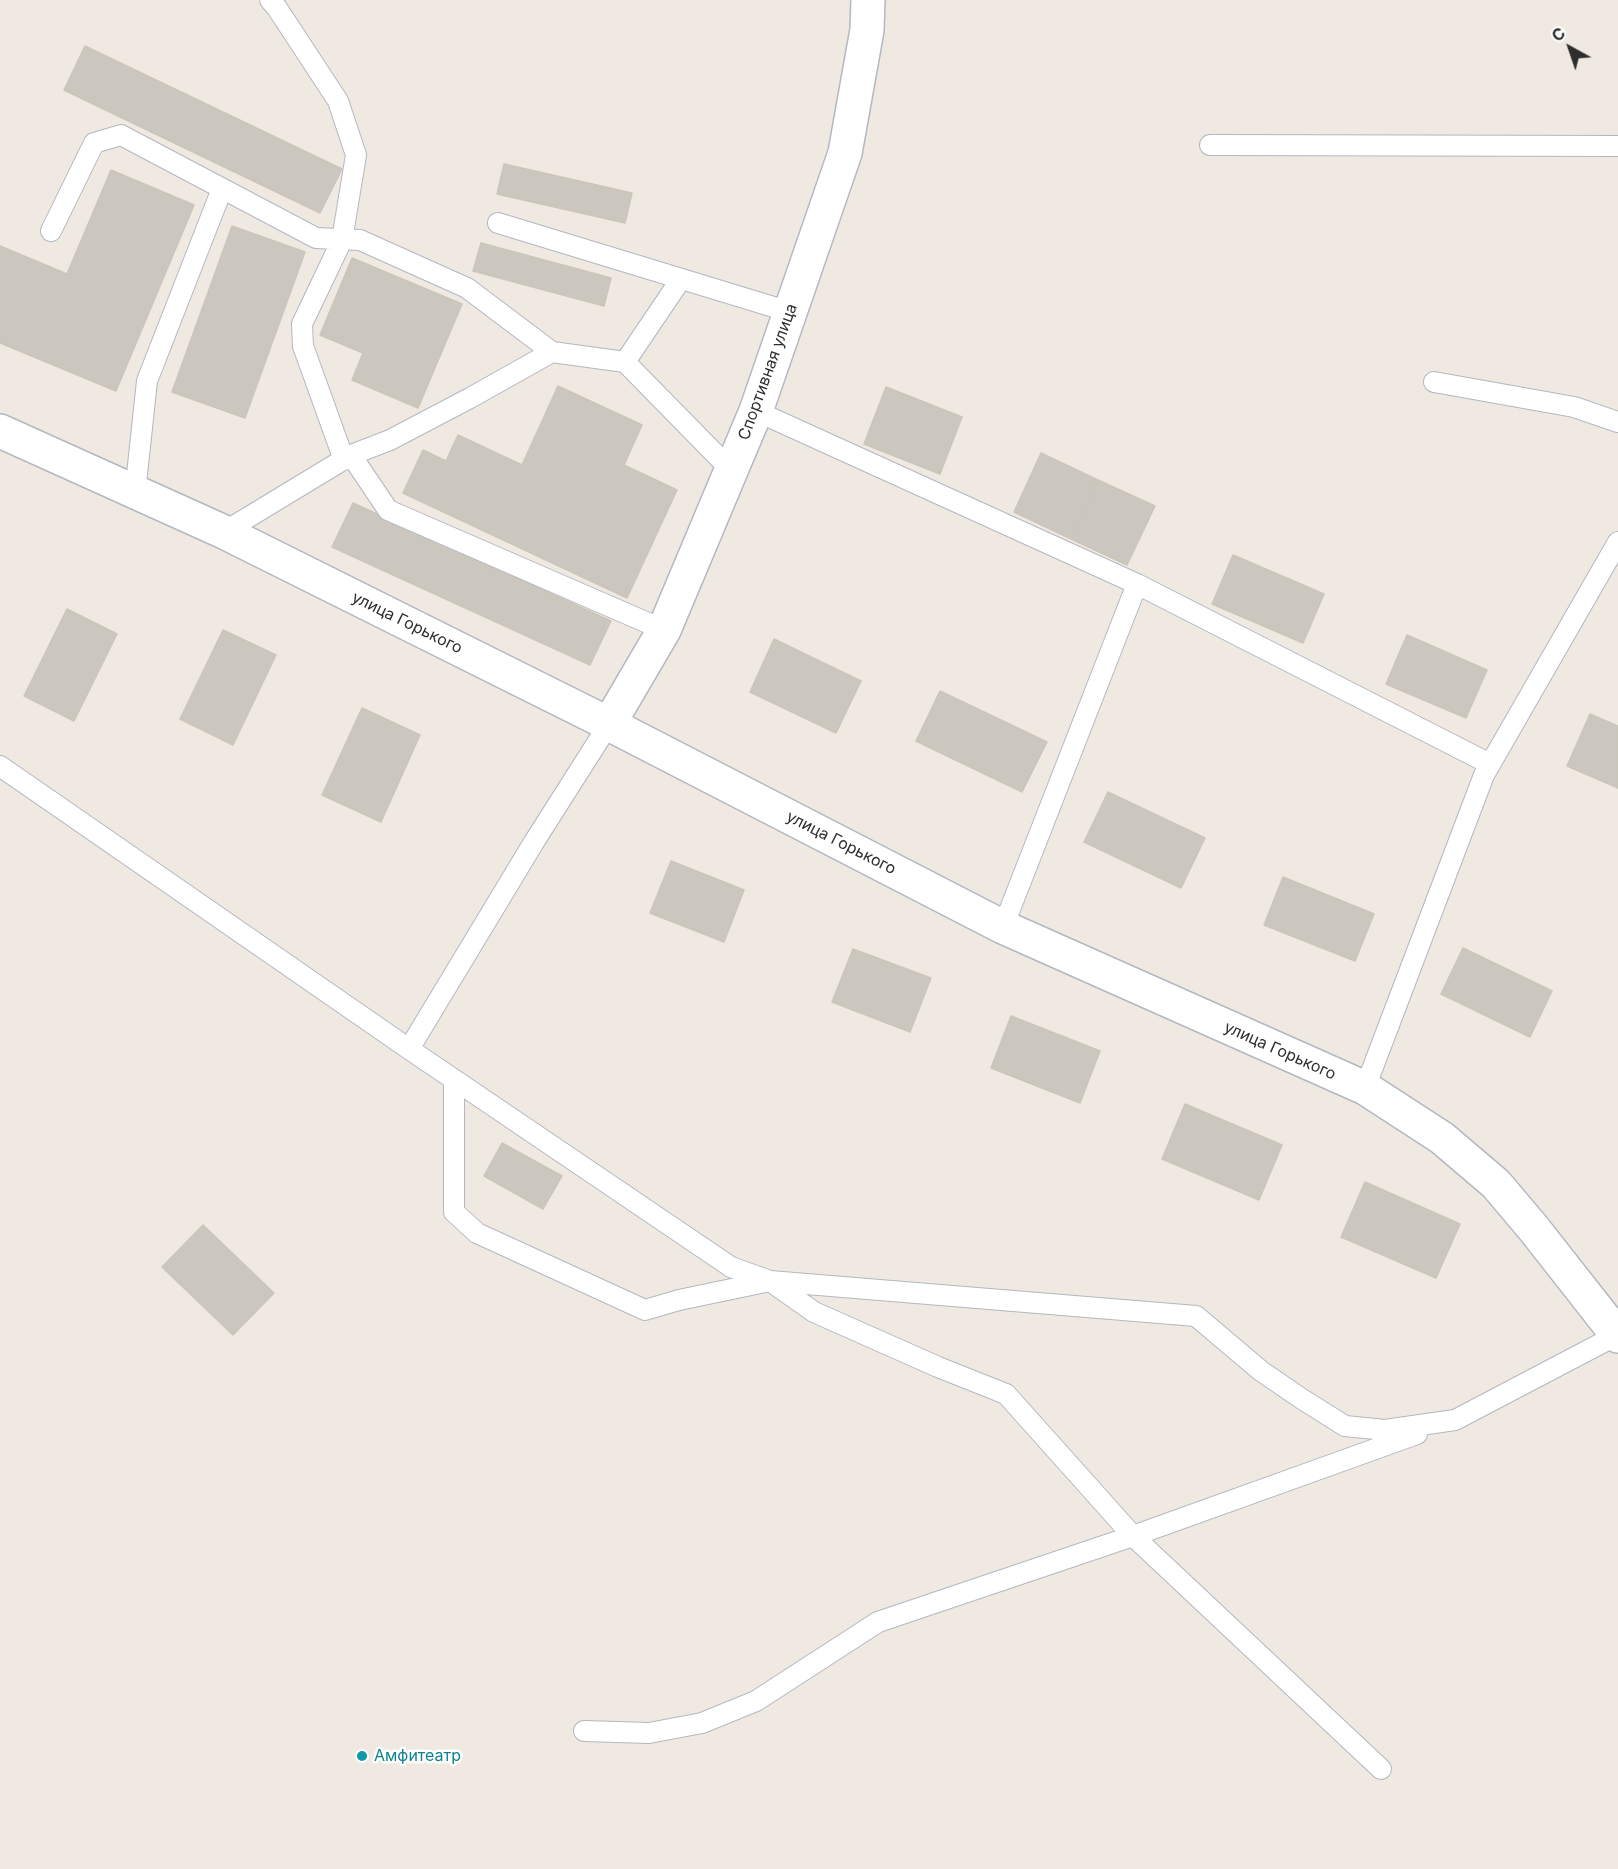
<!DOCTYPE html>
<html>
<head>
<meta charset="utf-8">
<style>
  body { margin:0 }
  #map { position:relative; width:1618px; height:1869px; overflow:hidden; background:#efe9e1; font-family:Inter,sans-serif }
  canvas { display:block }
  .north { position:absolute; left:1540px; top:18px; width:60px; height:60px; -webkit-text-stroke:4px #fff; paint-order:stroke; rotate:320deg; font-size:16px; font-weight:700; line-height:24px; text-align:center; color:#2e2e2e }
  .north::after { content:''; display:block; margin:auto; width:21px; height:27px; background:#2e2e2e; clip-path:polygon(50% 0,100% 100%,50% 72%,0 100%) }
</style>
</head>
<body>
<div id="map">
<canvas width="1618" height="1869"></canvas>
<div class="north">С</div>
</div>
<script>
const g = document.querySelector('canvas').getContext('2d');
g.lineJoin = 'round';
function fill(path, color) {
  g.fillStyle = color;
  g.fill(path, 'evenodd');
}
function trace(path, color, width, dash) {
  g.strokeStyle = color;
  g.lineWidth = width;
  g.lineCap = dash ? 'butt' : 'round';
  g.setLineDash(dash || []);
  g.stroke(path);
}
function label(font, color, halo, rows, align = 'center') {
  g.font = font + ' Inter,sans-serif';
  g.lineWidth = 5;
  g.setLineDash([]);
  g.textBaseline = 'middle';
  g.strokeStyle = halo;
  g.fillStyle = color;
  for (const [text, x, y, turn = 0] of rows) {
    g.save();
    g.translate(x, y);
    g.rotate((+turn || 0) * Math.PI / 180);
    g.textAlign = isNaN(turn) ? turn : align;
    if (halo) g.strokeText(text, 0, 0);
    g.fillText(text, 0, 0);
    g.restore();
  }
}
const building = new Path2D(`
  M85 46 342 169 320 213 64 90Z
  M504 164 632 193 625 223 497 194Z
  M111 170 194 205 116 391 0 343V246L67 274Z
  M232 226 305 252 245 418 172 392Z
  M481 243 611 278 604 306 473 271Z
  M352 258 462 304 418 408 352 380 363 353 320 335Z
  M558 386 642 425 624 465 677 490 627 598 403 493 423 450 446 461 458 435 522 465Z
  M886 387 962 417 940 474 864 444Z
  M1041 453 1098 480 1071 539 1014 512Z
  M1098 480 1155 506 1127 565 1071 539Z
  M353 503 611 621 590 665 332 547Z
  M1233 555 1324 594 1303 643 1212 604Z
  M67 609 117 634 74 721 24 696Z
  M223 630 276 655 233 745 180 719Z
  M1407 635 1487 670 1466 718 1386 684Z
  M774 639 861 681 836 733 750 692Z
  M940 691 1047 742 1022 792 916 741Z
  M362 708 420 735 381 822 322 795Z
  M1590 714 1618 726V788L1567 766Z
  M1108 792 1205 838 1181 888 1084 842Z
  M671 861 744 890 724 942 650 913Z
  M1283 877 1374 914 1355 961 1264 925Z
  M1463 948 1552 991 1530 1037 1441 994Z
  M853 949 931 978 910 1032 832 1002Z
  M1011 1016 1100 1051 1080 1103 991 1068Z
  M1185 1104 1282 1145 1259 1200 1162 1159Z
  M502 1143 562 1176 543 1209 484 1176Z
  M1365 1182 1460 1224 1436 1278 1341 1237Z
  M203 1225 274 1293 233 1335 162 1267Z`);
const lane = new Path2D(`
  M270 0 277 8 338 101 356 155 342 240 302 324 303 346 344 460
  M1210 145 1618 146
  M498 223 790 312
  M51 231 94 143 121 135 316 238 360 240 467 288 552 352
  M625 362 681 279
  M1434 382 1574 407 1618 422
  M756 411 1137 584 1490 764
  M351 455 388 510 664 630
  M135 493 147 381 222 189
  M224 532 351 455 390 440 470 398 552 352 625 362 732 471
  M0 766 409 1049 731 1267 770 1281 1196 1316 1261 1371 1302 1399 1345 1426 1385 1430 1455 1420 1617 1335
  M1003 927 1137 584
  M409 1049 534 842 609 724
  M454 1080V1212L477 1233 645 1310 679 1300 770 1281 814 1312 938 1367 1006 1394 1133 1536 1381 1769
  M1365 1088 1484 775 1618 542
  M584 1731 649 1733 702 1723 756 1701 878 1622 1133 1536 1417 1434`);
const street = new Path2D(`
  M0 431 224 532 609 724`);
const secondary = new Path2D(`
  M868 0 867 30 845 153 756 411 664 630 609 724 1003 927 1365 1088 1442 1138 1496 1184 1534 1229 1618 1336`);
const markers = [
  [362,1756,6,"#0f9aa8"]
];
const streetNames = [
  ["Спортивная улица",768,372,-70],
  ["улица Горького",407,623,26],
  ["улица Горького",841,843,27],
  ["улица Горького",1280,1051,24]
];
const cultureNames = [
  ["Амфитеатр",374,1756]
];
fill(building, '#cbc7bf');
trace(building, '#cbc5ba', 1.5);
trace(lane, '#b4b7c1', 22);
trace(street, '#b4b7c1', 36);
trace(secondary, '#b4b7c1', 36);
trace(lane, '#fff', 20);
trace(street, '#fff', 33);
trace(secondary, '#fff', 33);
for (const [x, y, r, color] of markers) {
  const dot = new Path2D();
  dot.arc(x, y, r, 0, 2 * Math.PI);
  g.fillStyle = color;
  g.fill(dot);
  trace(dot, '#fff', 2);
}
label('16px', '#2e2e2e', '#fff', streetNames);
label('16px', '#0d838f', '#fff', cultureNames, 'left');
</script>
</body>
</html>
